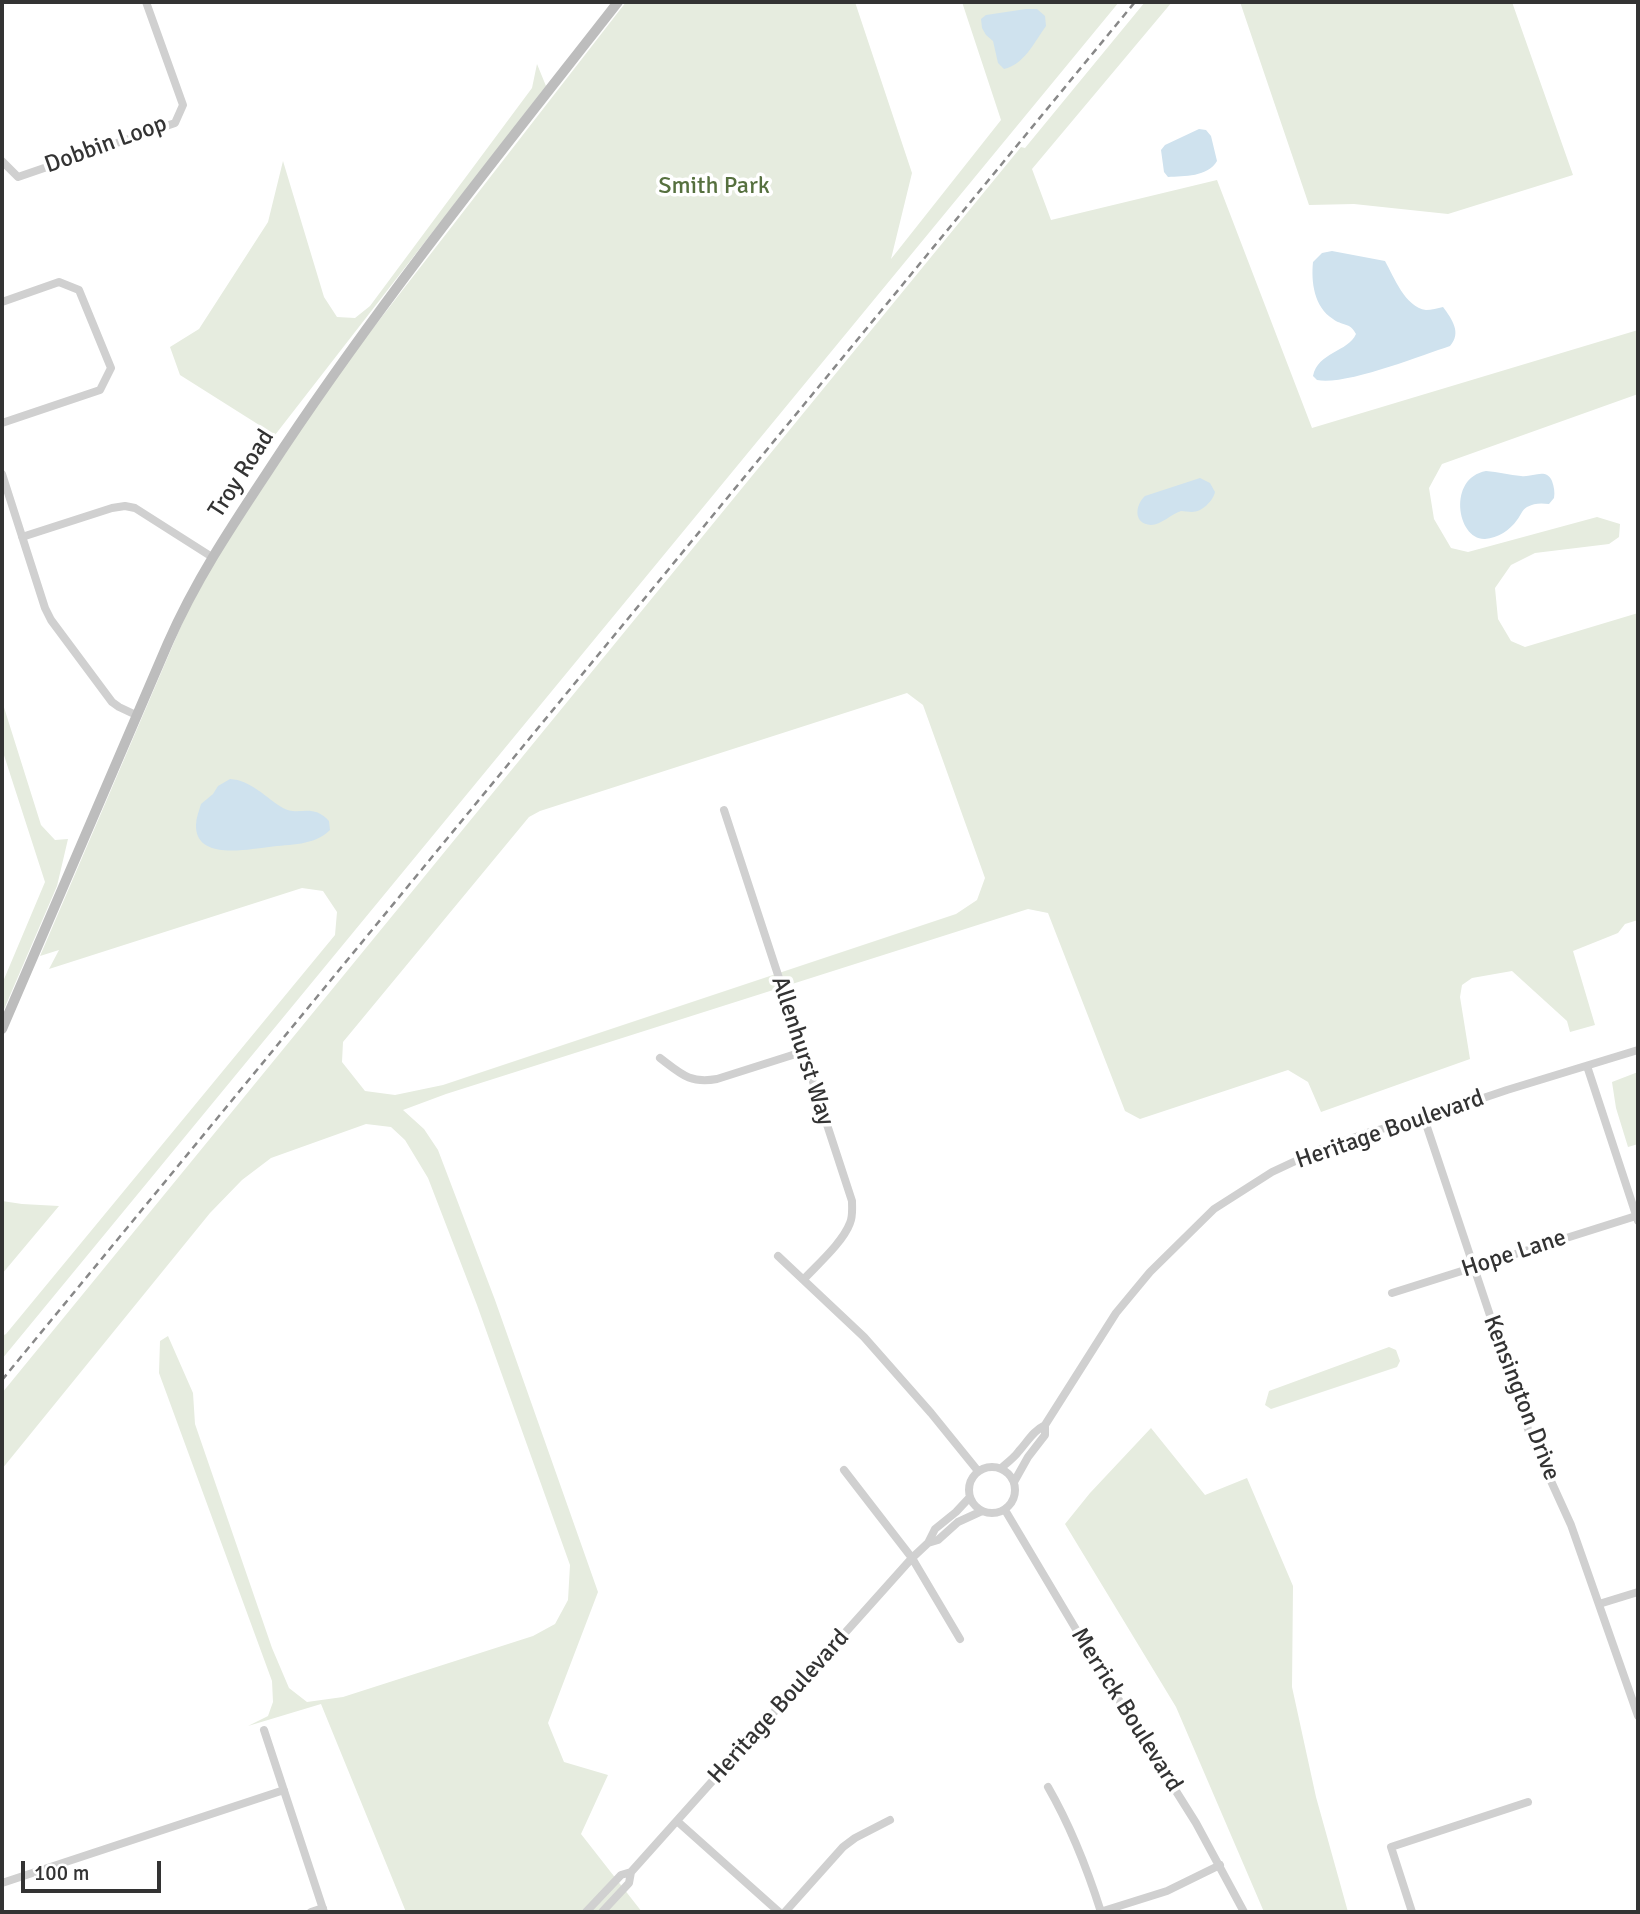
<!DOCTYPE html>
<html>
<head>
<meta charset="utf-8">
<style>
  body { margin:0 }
  #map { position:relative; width:1640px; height:1914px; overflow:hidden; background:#fff; font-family:Signika,sans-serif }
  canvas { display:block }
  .frame { position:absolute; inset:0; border:4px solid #333; pointer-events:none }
  .scale { position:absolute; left:21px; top:1861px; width:140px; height:32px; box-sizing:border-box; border:4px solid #333; border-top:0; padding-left:9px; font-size:21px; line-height:24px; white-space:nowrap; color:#333; -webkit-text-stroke:5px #fff; paint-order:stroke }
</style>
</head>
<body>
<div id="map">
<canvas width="1640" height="1914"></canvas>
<div class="frame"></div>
<div class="scale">100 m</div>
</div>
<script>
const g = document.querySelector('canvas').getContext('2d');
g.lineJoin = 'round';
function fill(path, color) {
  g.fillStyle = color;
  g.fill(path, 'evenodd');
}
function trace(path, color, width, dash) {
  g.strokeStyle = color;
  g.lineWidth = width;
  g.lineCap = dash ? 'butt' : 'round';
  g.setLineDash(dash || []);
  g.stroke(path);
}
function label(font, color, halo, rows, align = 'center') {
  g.font = font + ' Signika,sans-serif';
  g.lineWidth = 7;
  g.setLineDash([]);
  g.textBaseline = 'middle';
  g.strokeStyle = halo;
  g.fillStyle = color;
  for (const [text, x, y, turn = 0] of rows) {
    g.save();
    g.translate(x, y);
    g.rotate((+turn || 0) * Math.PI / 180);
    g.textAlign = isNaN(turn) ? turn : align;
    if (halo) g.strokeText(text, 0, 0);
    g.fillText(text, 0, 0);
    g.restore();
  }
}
const green = new Path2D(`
  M626 2H855L912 173 891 259 1001 120 962 2H1119L2 1359V1336L6 1334 335 935 337 912 323 891 302 888 49 969 59 950 40 956 199 584 339 372Z
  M1145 2H1172L1032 169 1051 220 1217 180 1312 428 1638 330V394L1442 464 1429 488 1434 519 1451 548 1468 552 1597 517 1620 524 1619 537 1609 544 1535 553 1511 565 1495 588 1498 619 1511 641 1525 647 1638 613V920L1625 924 1618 933 1573 951 1595 1025 1570 1032 1567 1021 1512 971 1472 978 1462 985 1460 997 1470 1059 1321 1112 1308 1082 1288 1070 1140 1119 1125 1111 1048 913 1028 909 446 1094 403 1110 424 1129 438 1150 495 1300 598 1592 548 1723 564 1762 608 1775 581 1834 642 1912H406L321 1704 248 1726 268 1716 273 1702 272 1681 159 1373 160 1341 168 1336 193 1393 195 1424 272 1648 289 1688 307 1702 343 1697 533 1636 555 1624 568 1600 570 1565 477 1305 428 1178 405 1140 391 1127 366 1124 271 1158 242 1180 210 1213 2 1469V1393L1021 147 1025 148ZM907 693 923 705 985 878 977 900 956 914 443 1085 395 1095 365 1091 342 1062 343 1042 529 817 540 811Z
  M1240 2H1512L1573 175 1448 214 1354 204 1309 205Z
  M537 64 546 86 275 435 180 375 170 347 199 329 268 222 283 161 324 297 337 317 355 318 370 306 532 88Z
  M2 701 41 825 55 840 68 839 57 886 2 1014V984L45 882 2 749Z
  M1638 1072V1144L1628 1147 1616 1108 1612 1082Z
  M2 1201 22 1204 59 1206 2 1274Z
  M1389 1347 1396 1350 1400 1361 1397 1367 1271 1409 1265 1405 1269 1391Z
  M1151 1428 1205 1495 1247 1478 1293 1586 1292 1687 1316 1797 1348 1912H1264L1176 1707 1065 1524 1090 1493Z`);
const water = new Path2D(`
  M1026 9H1037L1045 16 1046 26C1035 41 1024 65 1004 69L998 63 993 41 986 35 982 28 981 19 986 15Z
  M1199 129 1206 130 1211 136 1217 161C1208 177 1184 176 1168 177L1164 172 1161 150 1165 145Z
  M1332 251 1385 261C1394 277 1405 307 1426 310 1431 310 1438 308 1443 307 1452 319 1462 333 1450 346 1420 356 1344 386 1317 380L1313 376C1318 352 1348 352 1356 334 1350 322 1342 326 1333 319 1314 307 1311 282 1313 262L1322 253Z
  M1486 471C1498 472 1510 475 1521 476 1532 478 1546 467 1552 481 1554 487 1555 492 1554 498L1549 504C1541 503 1534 503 1527 507 1522 510 1521 515 1517 520 1510 530 1498 538 1485 539 1457 540 1447 478 1486 471Z
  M1200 478 1210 483 1215 492C1213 501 1202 512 1192 512 1188 512 1184 511 1181 511 1171 514 1161 525 1151 525 1133 524 1135 505 1145 496Z
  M230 779C251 780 266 798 283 808 298 817 312 802 329 821L330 830C314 846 290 844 269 847 249 849 195 861 196 825 196 818 199 811 201 804L213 794 218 786Z`);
const street = new Path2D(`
  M2 161 18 177 175 123 183 105 146 2
  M2 302 59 282 79 290 111 368 100 390 2 423
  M2 474 45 608 51 620 112 702 119 707 136 715
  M22 537 112 508 125 506 135 508 212 557
  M724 810 852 1201C852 1209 853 1216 850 1223 843 1242 818 1264 804 1279
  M660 1058C681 1074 690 1084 717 1079L802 1052
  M1587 1066 1638 1221
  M1424 1118 1530 1435 1571 1525 1638 1716
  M778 1256 864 1337 931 1413 978 1471
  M1392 1293 1636 1216
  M1045 1425 1116 1313 1150 1272 1214 1209 1272 1172 1319 1150 1370 1132 1424 1118 1507 1090 1638 1050
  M969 1490a23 23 0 1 1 46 0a23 23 0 1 1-46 0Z
  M1001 1468C1007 1463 1014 1458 1019 1451 1028 1441 1033 1431 1045 1425V1435L1028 1457 1014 1482
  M844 1470 912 1558 960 1639
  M1005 1510 1105 1678 1196 1823 1244 1912
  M928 1543 938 1540 958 1522 982 1511
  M1599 1604 1638 1592
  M264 1730 324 1912
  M1048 1787C1071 1827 1087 1868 1101 1912
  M677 1821 779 1912
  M2 1883 284 1790
  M311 1912 323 1908
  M586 1912 621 1875 631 1872 912 1558 928 1543 935 1529 956 1512 970 1497
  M602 1912 629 1883 631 1872
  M785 1912 843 1847 855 1838 890 1820
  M1100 1912 1167 1891 1220 1865
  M1412 1912 1391 1847 1528 1802`);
const secondary = new Path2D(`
  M2 1029 168 643C199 572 242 511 284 447 387 293 504 148 618 2`);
const rail = new Path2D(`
  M2 1380 1135 2`);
const streetNames = [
  ["Dobbin Loop",106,145,-20],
  ["Troy Road",242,474,-57],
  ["Allenhurst Way",802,1051,72],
  ["Heritage Boulevard",1390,1130,-19],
  ["Hope Lane",1514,1254,-18],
  ["Kensington Drive",1521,1398,69],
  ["Heritage Boulevard",779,1707,-48],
  ["Merrick Boulevard",1126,1710,58]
];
const parkNames = [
  ["Smith Park",714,187]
];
fill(green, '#e6ecdf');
fill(water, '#cfe2ee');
trace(street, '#d0d0d0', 8);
trace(secondary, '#bdbdbd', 10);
trace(rail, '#888', 2.5, [7, 5]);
label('24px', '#333', '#fff', streetNames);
label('24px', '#56703f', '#fff', parkNames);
</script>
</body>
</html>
